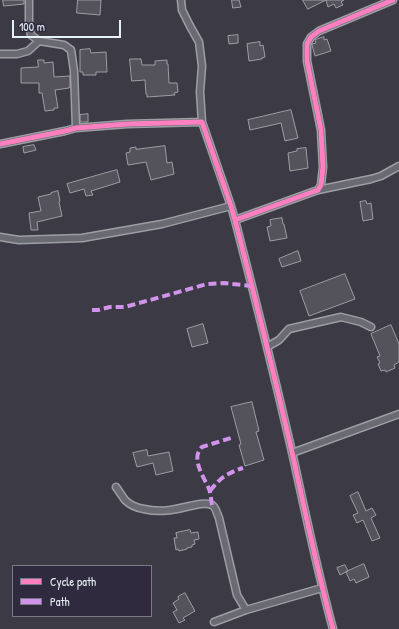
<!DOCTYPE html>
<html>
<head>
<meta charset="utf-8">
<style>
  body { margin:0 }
  #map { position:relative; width:399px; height:629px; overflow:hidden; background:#3c3a44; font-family:"Patrick Hand",sans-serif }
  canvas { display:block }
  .legend { position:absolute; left:12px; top:565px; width:140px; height:52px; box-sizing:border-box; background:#2f2a3d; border:1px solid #797a88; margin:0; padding:5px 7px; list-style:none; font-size:12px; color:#e8f1f8 }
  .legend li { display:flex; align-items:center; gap:8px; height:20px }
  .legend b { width:20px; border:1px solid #797a88 }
  .scale { position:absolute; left:12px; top:20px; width:109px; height:18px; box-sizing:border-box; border:2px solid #e8f1f8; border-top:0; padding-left:5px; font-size:12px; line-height:14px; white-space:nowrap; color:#e8f1f8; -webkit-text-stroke:3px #2f2a3d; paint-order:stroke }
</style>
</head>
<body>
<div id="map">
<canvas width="399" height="629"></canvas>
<ul class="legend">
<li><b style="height:5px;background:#ff80c0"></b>Cycle path</li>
<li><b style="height:5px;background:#d193ec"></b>Path</li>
</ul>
<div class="scale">100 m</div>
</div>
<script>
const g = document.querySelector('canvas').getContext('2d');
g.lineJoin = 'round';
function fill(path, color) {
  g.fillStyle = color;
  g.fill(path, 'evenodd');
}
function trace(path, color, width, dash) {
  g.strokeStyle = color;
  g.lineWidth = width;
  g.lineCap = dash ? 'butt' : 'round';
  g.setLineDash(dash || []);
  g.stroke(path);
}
const building = new Path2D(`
  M3 0H24V4L4 6Z
  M78 0H101L100 15 77 13Z
  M232 0H239L241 7 233 8Z
  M303 0H344L341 2 343 5 336 8 334 4 328 7 326 0 308 9Z
  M238 35V43L229 44 228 36Z
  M324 37V40L327 39 331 51 315 56 312 45V44L316 43 315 40Z
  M260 42V46L263 45 265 57 262 58V59L249 61 247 44Z
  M90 49 91 53 106 52 107 72H96V75H83V72H80V50Z
  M130 59H141L142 65H155V61L167 60V64H168L169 83H177L178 92 174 93 175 95 147 97V94H146L145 80 132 81Z
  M38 60H44V63L53 62 54 77 70 76V87H69V88L55 90 58 108H54V110L45 111 42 93H39V83H21V68L38 67Z
  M291 110 298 138 285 141 281 123 250 130 248 120Z
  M88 114V122H80V115Z
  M34 145 36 150 24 153 23 147Z
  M165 146 167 163 172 162 174 174 151 180 146 162 128 165 126 153 130 152V148L136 147V149Z
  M306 148 308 168 290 171 288 153 297 151V149Z
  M117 170 120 182 91 191 93 195 86 196 84 189 70 193 67 184Z
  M58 191 60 201 59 202 62 216 37 222 38 230H31L29 213 41 211 38 197 51 194V193Z
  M366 201 367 204 371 203 373 219 363 221 360 202Z
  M282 218 283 224H284L287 238 270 241 267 227 271 226 270 220Z
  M298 251 301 261 282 267 279 259Z
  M345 274 355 299 309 316 300 291Z
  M203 324 208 343 192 347 187 329Z
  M391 325 399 344V362L394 365 395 368 386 372 385 370 381 371 378 364 380 363 377 357 380 356 371 334Z
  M252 402 259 431 256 432 264 460 245 466 239 445 241 444 231 407Z
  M147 450 148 456 169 452 173 471 156 475 153 463 137 467 133 453Z
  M358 492 366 511 372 508 376 515 371 518 380 538 372 541 363 520 357 523 353 515 358 513 350 496Z
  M190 530 191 533 198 532 199 539 194 540 195 544 192 545V547L187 548V549L179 551 178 549 176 550 174 538H177L176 533Z
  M364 564 369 577 356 583 354 579 350 581 346 572Z
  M345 565 348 571 340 575 337 568Z
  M185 593 195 611 183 618 185 620 179 623 173 612 177 610 173 603 179 599 178 597Z`);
const minor = new Path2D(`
  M29 0V25L31 35 39 41 64 45 71 50 74 71 76 128
  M181 0 182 10 190 26 199 42 202 66 200 92 202 122
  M0 54H17L28 51 39 41
  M0 144 65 131 76 128 127 124 202 122 231 206 235 220C255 297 274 374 292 452 305 511 317 570 333 629
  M318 190 371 179 381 176 399 166
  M235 220 318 190 321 185 323 167 321 130 307 61V44L311 37 319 31 393 0
  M0 237 19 240 82 238 162 224 231 206
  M267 347 279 340 289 329 341 317 361 322 371 327
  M292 453 399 414
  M116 487C119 491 122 496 125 500 130 505 137 508 144 509 161 513 173 510 190 506 196 505 205 502 212 505 216 507 217 514 219 518L237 595 246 610
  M214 622 246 610 322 588`);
const quiet = new Path2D(`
  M92 310H98L110 307H125L207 284 224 283 252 286
  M210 491C220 478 227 473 243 468
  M212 505C211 500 211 494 209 489 204 477 190 458 202 447L234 437`);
const cycleway = new Path2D(`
  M0 144 65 131 76 128 127 124 202 122 231 206 235 220C255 297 274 374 292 452 305 511 317 570 333 629
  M235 220 318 190 321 185 323 167 321 130 307 61V44L311 37 319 31 393 0`);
fill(building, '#54525a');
trace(building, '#9d9ea4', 1);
trace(minor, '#9d9ea4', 9);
trace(minor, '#6a6b72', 6);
trace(quiet, '#d193ec', 4, [8, 4]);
trace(cycleway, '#ff80c0', 5);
</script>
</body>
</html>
